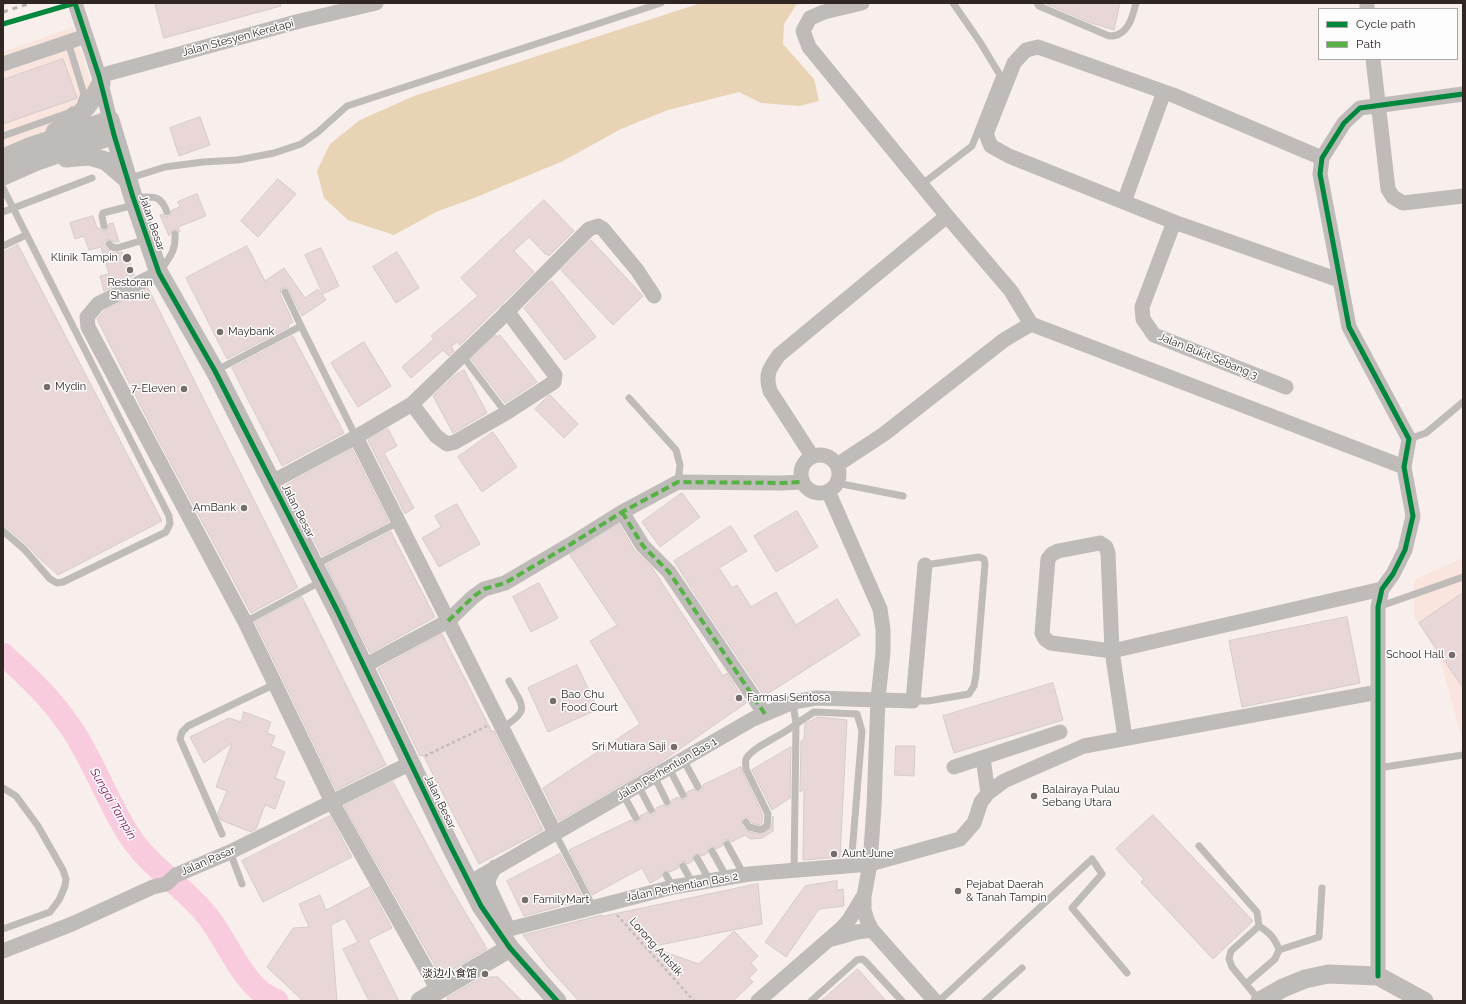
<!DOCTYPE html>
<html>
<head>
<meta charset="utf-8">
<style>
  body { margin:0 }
  #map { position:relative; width:1466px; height:1004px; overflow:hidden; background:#f8eeeb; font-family:Raleway,sans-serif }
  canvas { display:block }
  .frame { position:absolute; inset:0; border:4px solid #302725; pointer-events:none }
  .legend { position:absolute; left:1318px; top:8px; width:140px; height:52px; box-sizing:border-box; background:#fdfdfd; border:1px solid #aba7a7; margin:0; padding:5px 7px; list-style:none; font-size:12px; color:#302725 }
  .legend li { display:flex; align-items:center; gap:8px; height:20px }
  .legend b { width:20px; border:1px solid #aba7a7 }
</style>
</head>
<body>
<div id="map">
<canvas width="1466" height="1004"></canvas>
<div class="frame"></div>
<ul class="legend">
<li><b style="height:5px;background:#00873e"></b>Cycle path</li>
<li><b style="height:5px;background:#56b245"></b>Path</li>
</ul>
</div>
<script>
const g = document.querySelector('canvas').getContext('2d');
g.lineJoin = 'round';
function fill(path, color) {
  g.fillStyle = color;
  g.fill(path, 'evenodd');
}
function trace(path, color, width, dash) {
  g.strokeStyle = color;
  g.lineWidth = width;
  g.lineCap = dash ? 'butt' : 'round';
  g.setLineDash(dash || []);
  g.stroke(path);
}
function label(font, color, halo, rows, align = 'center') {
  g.font = font + ' Raleway,"Noto Sans SC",sans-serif';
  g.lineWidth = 3;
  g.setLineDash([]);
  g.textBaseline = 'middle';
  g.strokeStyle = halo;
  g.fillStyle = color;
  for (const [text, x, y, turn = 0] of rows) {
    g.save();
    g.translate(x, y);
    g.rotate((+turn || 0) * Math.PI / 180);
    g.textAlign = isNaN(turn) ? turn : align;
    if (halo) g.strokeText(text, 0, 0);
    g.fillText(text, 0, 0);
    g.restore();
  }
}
const built = new Path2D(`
  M73 27 94 93 68 122 3 147V52Z
  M1463 558V742L1440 660 1419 623 1414 617V580Z`);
const green = new Path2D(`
  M701 3H804L796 5 784 24 783 44 814 79 819 101 799 106 761 103 739 92 668 110 621 129 563 161 474 198 436 212 394 235 348 220 324 198 317 171 330 144 360 120 414 96Z`);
const river = new Path2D(`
  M3 654C36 684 65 712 86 753 102 782 114 814 133 841 154 870 187 889 209 918 227 942 238 972 261 992 266 996 272 998 277 1001`);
const building = new Path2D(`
  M155 3H280L281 6 164 38Z
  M1045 3H1120L1114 30 1091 23Z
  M63 59 77 98 3 124V80Z
  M200 117 210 145 179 156 170 128Z
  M278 179 296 194 258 237 241 221Z
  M197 194 206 216 178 227 180 232 177 230H173L169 236 160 215 162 214 166 217 169 216 171 215 172 210 180 207 178 202Z
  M544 200 574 231 549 256 547 254 546 255 529 237 514 251 534 272 460 345 458 342 451 346 454 351 449 356 443 350 411 378 402 367 434 339 431 336 478 296 461 278Z
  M93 216 97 228H99L102 231 107 230 109 224 113 223 119 242H114L108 239 104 242V246L111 252 116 253 122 252 124 256 128 255 134 275 104 291 100 276 109 274 101 247 89 250 84 236 75 239 70 223Z
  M591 240 643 296 613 325 561 270Z
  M18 245 162 521 58 575 39 558 27 545 6 527 3 526V253Z
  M247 246 265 281 284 268 305 298 318 289 326 300 302 316 289 290 286 287 283 288 281 289 280 294 293 322 288 325 289 327 227 359 186 278Z
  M321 248 339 286 323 294 305 255Z
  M397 252 419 288 396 303 373 267Z
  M552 281 596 337 565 360 524 308 546 285Z
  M148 288 297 586V588L251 613 151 426 97 319 104 311Z
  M496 335 497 337 500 335 537 382 505 403 471 359Z
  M293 336 344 433 282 466 232 368Z
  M364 342 391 386 358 407 331 363Z
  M464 370 487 413 453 433 433 396 455 375Z
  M550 395 578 424 564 438 535 409Z
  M388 429 397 446 384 453 414 508 405 514 368 440Z
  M493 432 517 467 482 492 458 457Z
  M352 449 389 522 322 556 286 485Z
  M682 493 700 517 660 547 642 522Z
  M457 504 480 544 439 567 422 538 441 527 435 516Z
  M797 511 818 547 776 572 754 536Z
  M619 524 635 551 651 566 723 676 727 673 746 703 661 762 559 821 543 788 640 724 590 641 617 625 570 555Z
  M731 526 747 551 719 568 732 588 737 585 751 607 776 592 796 625 837 599 860 635 764 696 697 597 674 561Z
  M391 532 435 617 370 653 326 565Z
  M539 583 558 618 531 632 513 597Z
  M1463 593V688L1419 623Z
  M302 597 386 765 336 790 255 622Z
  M1347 617 1360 683 1242 707 1229 641Z
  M442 634 492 732 494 731 543 830 479 864 423 755 420 756 378 669Z
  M577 665 598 709 548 732 528 688Z
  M1053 683 1063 720 954 753 943 716Z
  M244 712 271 722 267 733 275 736 271 746 285 752 275 778 285 782 275 809 265 805 256 829 251 832 221 820 218 813 227 791 216 787 232 743 204 763 190 737 229 718 241 722Z
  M818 717 847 720 840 857 803 860 804 789 800 792 801 741 804 739 805 724Z
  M896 746H915L914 776 895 775Z
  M791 747 790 798 772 810 752 770Z
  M741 767 742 771 763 815 762 823 760 825 752 823 749 818 746 817 742 819V825L746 831 762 835 771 828 773 816V831L762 838 750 839 745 835 731 842 729 840 725 839 723 842 722 846 716 849 714 847 710 846 708 849V853L702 856 699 854H695L693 856V861L687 864 685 862 681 861 679 864 678 868 670 872 668 871H664L662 873 661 877 650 883 642 868 592 895 569 850 631 820 634 822 638 823 640 820V816L647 812 649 814 653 815 655 812 656 808 663 805 665 806 669 807 671 804 672 800 678 797 681 799 685 800 687 797V792L694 789 696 791 700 792 702 789 703 785Z
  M393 782 449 885 487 949 441 976 344 806Z
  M1153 815 1253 921 1213 959 1141 882 1144 879 1116 849Z
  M330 816 352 857 263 902 242 861Z
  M560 854 584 900 524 916 507 881Z
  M837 881V890L843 889 844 906 819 909 786 957 765 942 805 886Z
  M758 884 762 924 650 947 699 964 734 931 758 956 751 963 757 970 749 978 753 982 733 1001H579L547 966 523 935 602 915 603 916Z
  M370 887 392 928 368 940 399 1001H369L343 949 358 942 345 918 331 925 337 1001H303L267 967 293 928 309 927 299 904 320 895 326 910Z
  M858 969 886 1001H821Z
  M483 977H498L522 1001H449L447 998Z`);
const path = new Path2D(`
  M425 756 487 726
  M617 915 694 1001`);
const service = new Path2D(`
  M1037 3 1039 6 1109 36C1112 36 1116 36 1119 34 1130 29 1133 14 1136 3
  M68 42 84 94 81 102
  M3 136 68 113 72 110
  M127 179 165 167 203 162 238 160 274 153 301 144 318 132 347 106 661 3
  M921 185 972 146 1000 75 980 42 953 3
  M3 188 169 516 170 524 166 532 63 582 57 583 50 579 24 549 3 531
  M135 197C153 198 160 193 167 212
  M3 212 92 178
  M104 226 102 216 103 213 134 205
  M109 244 112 247 117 248 147 239
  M3 246 26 235
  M161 270C170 256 176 251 175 234
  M285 292 301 326
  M462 355 506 413
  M215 371 301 326 356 437
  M629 398 676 450 680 465 678 482
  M1409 439 1426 433 1463 402
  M837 483 903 496
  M315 565 399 522
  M1378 607 1463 577
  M245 622 322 581
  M913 701H928L969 694 974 686 976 675 985 564 984 559 979 557 925 565
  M502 728C531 710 523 707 509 681
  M683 759 698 787
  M669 768 683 795
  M1378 768 1463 755
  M654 776 667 802
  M638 785 651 810
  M3 788 16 796 38 826 63 870 66 879 65 886 59 900 50 912 3 929
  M623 794 636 818
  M746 822 749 827 761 830 767 826 768 814 746 769C746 765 745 762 746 759 753 746 784 735 796 724L793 702
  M555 833 593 907
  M222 834 180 739 182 732 188 726 275 684
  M727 844 744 875
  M1199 846 1257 912 1259 926 1231 951 1229 959 1232 967 1260 1001
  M712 851 727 878
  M230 852 242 884
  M697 858 710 881
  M683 866 693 884
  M794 871 796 724 814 712 857 714 862 731 851 866
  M666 875 673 887
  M1259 926C1270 933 1275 938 1279 950L1319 937 1322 888
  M1246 984 1275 959 1279 950
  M811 1001 857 960 862 959 865 961 902 1001
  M939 1001 1092 859 1102 874 1072 908 1127 973
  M985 1001 1022 968`);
const minor = new Path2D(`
  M75 3 99 76 110 120
  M862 3 824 12 810 18 803 31 809 47 947 216 1011 291 1031 324 1404 467
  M1367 3V9
  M1373 59 1388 189 1393 197 1403 203 1463 196
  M3 64 86 36
  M99 76 300 21 376 3
  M1322 158 1173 95 1038 47 1026 50 1014 63 986 134 991 146 1009 156 1174 222 1339 280
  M1124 202 1164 92
  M1174 222 1142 307 1143 319 1154 335 1286 387
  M159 273 98 304 87 317 88 327 245 622 332 802 438 990
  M412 404 436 436 447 444 455 442 506 413 554 382 555 375 507 311
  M356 437 555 833
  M801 474a19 19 0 1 1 38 0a19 19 0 1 1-38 0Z
  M812 456 770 391C765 374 769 369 779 355L947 216
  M837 465 884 434 1004 340 1031 324
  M272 482 356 437 412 404 500 319 589 229 598 226 603 229 637 270 654 296
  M828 491 880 609 883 629V652L878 699 874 807 870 864 864 896V910L867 920 872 930 935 1001
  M622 512 643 546 669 572 765 714
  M364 666 448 621 473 597 484 589 505 583 571 544 622 512 678 482 781 483 802 482
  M1125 738 1112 651 1108 553 1106 547 1100 543 1058 551 1052 554 1048 559 1042 633 1045 639 1051 643 1112 651 1382 589
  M983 758 988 793
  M954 767 1060 732
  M495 867 489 878 488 885 509 930
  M469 883 753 719 793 702 816 698 913 701 925 565
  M498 932 673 887 749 874 870 864 960 839 974 823 981 802 988 793 1004 781 1084 746 1378 692
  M832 939 857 932 872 930
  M3 951 72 924 153 887 166 884 176 875 230 852 411 763
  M1378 976V607L1382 589 1393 574 1405 550 1413 516 1404 467 1409 439 1349 327 1320 174 1322 158 1344 123 1360 108 1463 94
  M758 1001 842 928 849 920 863 897`);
const tertiary = new Path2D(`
  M55 132C77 119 90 107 101 83
  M3 158 29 147 110 120 133 197 159 273 215 371 337 610 450 845 481 906 510 948 557 1001
  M66 158 89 156 106 161 127 179
  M3 176 37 161 114 135
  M420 1001 510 948
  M1260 1001 1283 988 1305 979 1328 974 1378 976 1424 1001`);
const rail = new Path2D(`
  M3 4 5 3
  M3 12 31 3`);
const quiet = new Path2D(`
  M622 512 643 546 669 572 765 714
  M448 621 473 597 484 589 505 583 571 544 622 512 678 482 781 483 802 482`);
const cycleway = new Path2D(`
  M3 24 75 3 99 76 114 135 133 197 159 273 215 371 337 610 450 845 481 906 510 948 557 1001
  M1378 976V607L1382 589 1393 574 1405 550 1413 516 1404 467 1409 439 1349 327 1320 174 1322 158 1344 123 1360 108 1463 94`);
const markers = [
  [127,258,5,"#766d6a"],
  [130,270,4,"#766d6a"],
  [220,332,4,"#766d6a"],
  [47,387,4,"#766d6a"],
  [184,389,4,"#766d6a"],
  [244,508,4,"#766d6a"],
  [1452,655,4,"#766d6a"],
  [739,698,4,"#766d6a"],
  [553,701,4,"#766d6a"],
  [674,747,4,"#766d6a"],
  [1034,796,4,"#766d6a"],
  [834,854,4,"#766d6a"],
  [958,891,4,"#766d6a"],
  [525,900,4,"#766d6a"],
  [485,974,4,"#766d6a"]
];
const streetNames = [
  ["Jalan Stesyen Keretapi",238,38,-15],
  ["Jalan Besar",152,223,71],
  ["Jalan Bukit Sebang 3",1208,356,22],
  ["Jalan Besar",298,511,63],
  ["Jalan Perhentian Bas 1",667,769,-30],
  ["Jalan Besar",440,802,64],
  ["Jalan Pasar",208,861,-23],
  ["Jalan Perhentian Bas 2",682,887,-11],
  ["Lorong Artistik",656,947,48]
];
const poiNames = [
  ["Klinik Tampin",118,258,"right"],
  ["Restoran",130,283,"center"],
  ["Shasnie",130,296,"center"],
  ["Maybank",228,332],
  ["Mydin",55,387],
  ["7-Eleven",176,389,"right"],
  ["AmBank",236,508,"right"],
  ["School Hall",1444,655,"right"],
  ["Bao Chu",561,695],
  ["Food Court",561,708],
  ["Farmasi Sentosa",747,698],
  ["Sri Mutiara Saji",666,747,"right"],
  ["Balairaya Pulau",1042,790],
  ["Sebang Utara",1042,803],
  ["Aunt June",842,854],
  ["Pejabat Daerah",966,885],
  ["& Tanah Tampin",966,898],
  ["FamilyMart",533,900],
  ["淡边小食馆",477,974,"right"]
];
const waterNames = [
  ["Sungai Tampin",113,804,60]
];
fill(built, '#f9e4de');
fill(green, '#e9d3b5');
trace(river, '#f8ccde', 23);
fill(building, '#e9d7d8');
trace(building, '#d4cbca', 1);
trace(path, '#c0bbb9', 2.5, [3, 3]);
trace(service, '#bfbbb9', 7);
trace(minor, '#bfbbb9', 15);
trace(tertiary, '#bfbbb9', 19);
trace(rail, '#b6b2b0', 3, [5, 5]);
trace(quiet, '#56b245', 4, [8, 4]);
trace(cycleway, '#00873e', 5);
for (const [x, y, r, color] of markers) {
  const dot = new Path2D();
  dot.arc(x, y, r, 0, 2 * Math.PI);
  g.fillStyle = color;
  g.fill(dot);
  trace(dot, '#fdfdfd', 1.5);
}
label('11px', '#302725', '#fdfdfd', streetNames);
label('11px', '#302725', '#fdfdfd', poiNames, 'left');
label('italic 12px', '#87185b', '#fdfdfd', waterNames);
</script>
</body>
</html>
